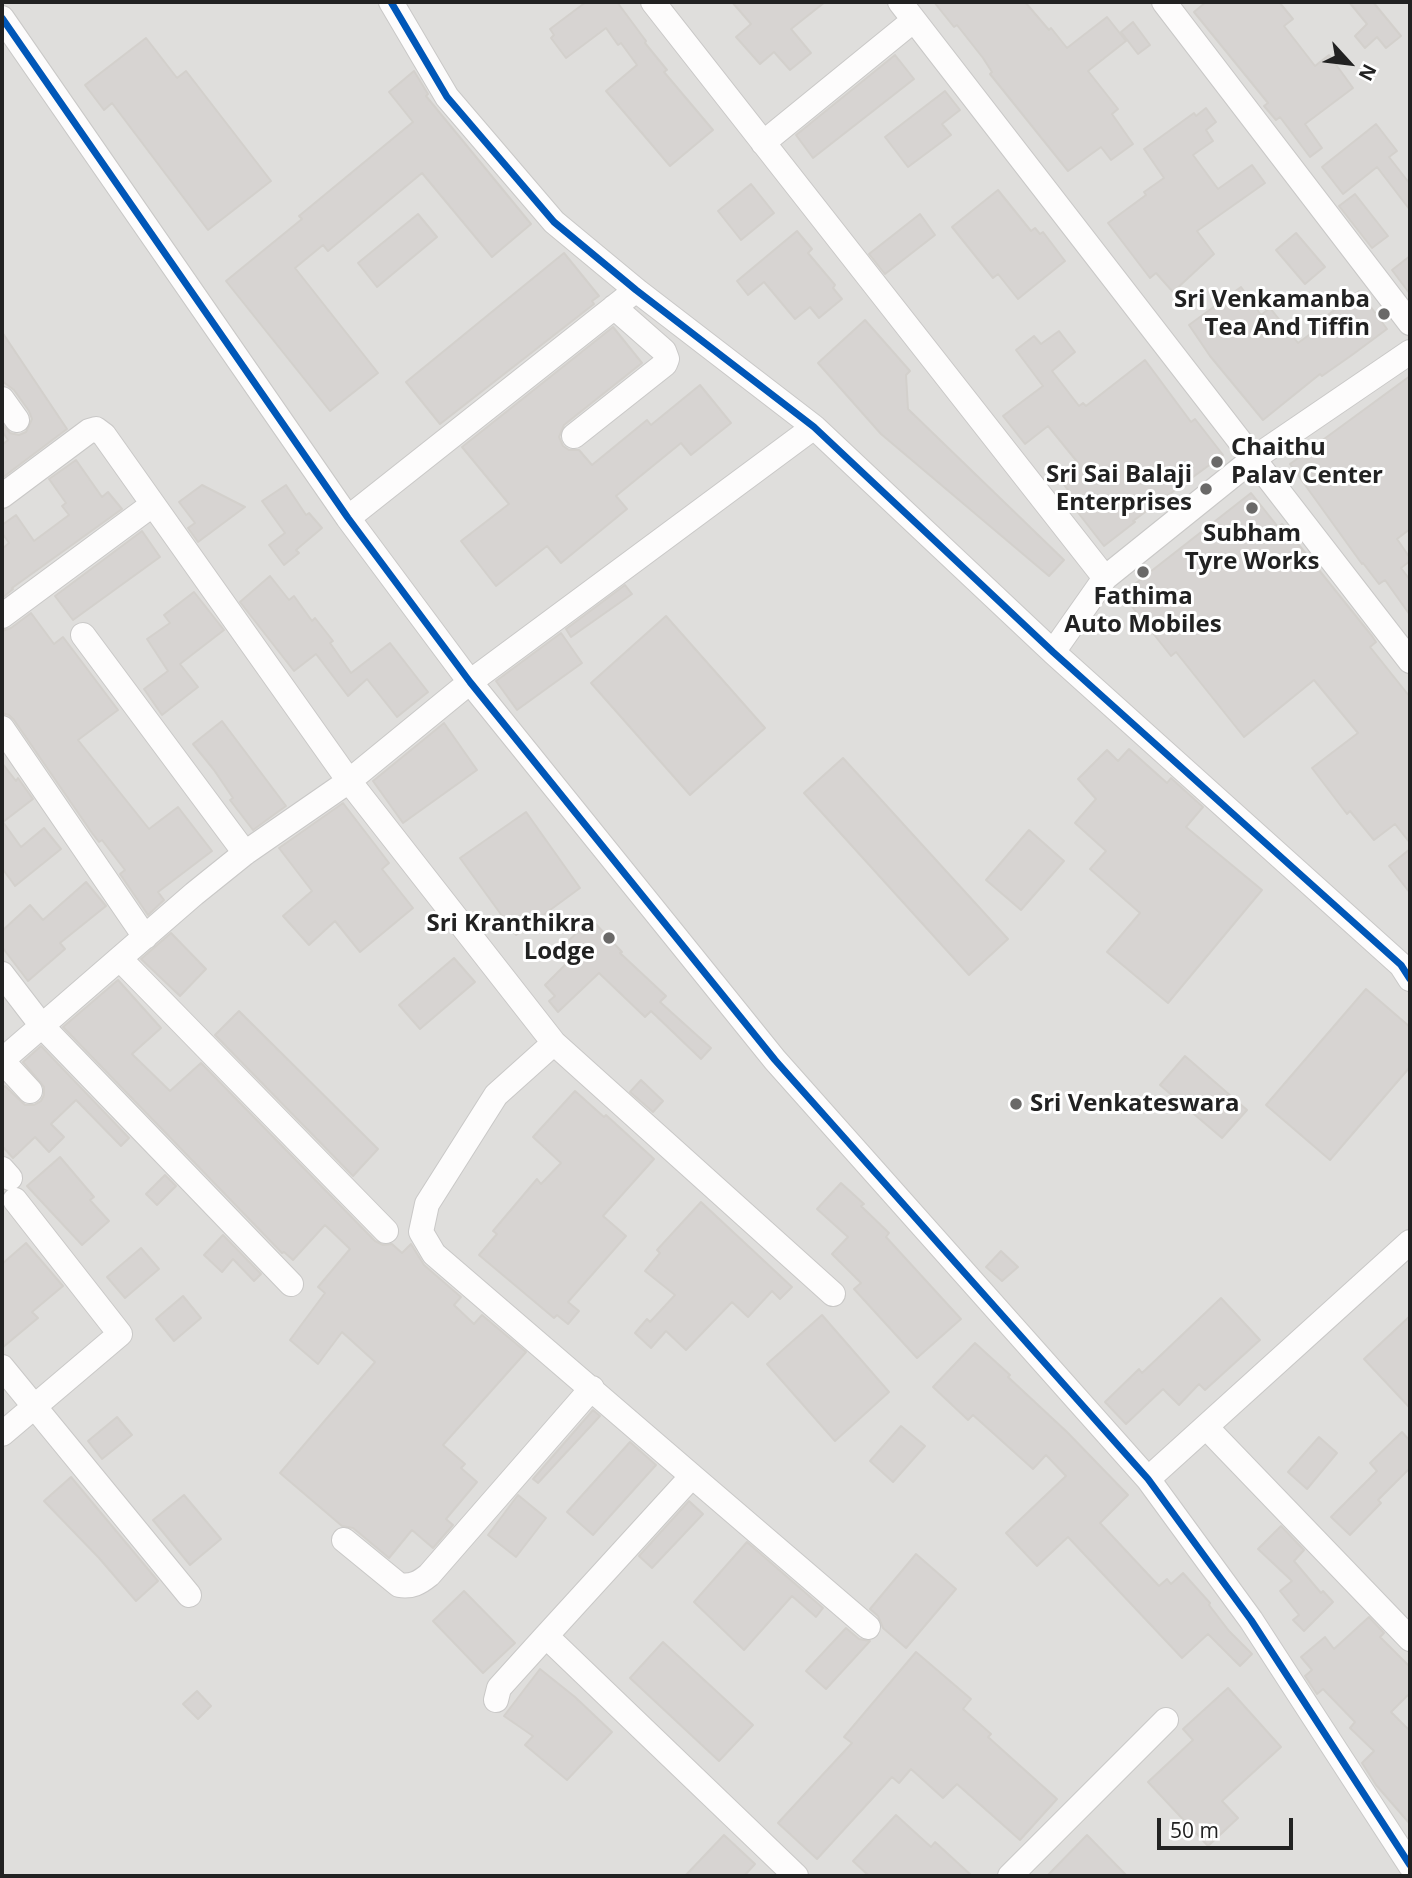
<!DOCTYPE html>
<html>
<head>
<meta charset="utf-8">
<style>
  body { margin:0 }
  #map { position:relative; width:1412px; height:1878px; overflow:hidden; background:#f0eeeb; font-family:"Open Sans",sans-serif }
  canvas { display:block }
  .frame { position:absolute; inset:0; border:4px solid #222; pointer-events:none }
  .north { position:absolute; left:1314px; top:28px; width:70px; height:70px; -webkit-text-stroke:5px #fff; paint-order:stroke; rotate:117deg; font-size:19px; font-weight:700; line-height:28px; text-align:center; color:#222 }
  .north::after { content:''; display:block; margin:auto; width:24px; height:32px; background:#222; clip-path:polygon(50% 0,100% 100%,50% 72%,0 100%) }
  .scale { position:absolute; left:1157px; top:1818px; width:136px; height:32px; box-sizing:border-box; border:4px solid #222; border-top:0; padding-left:9px; font-size:21px; line-height:24px; white-space:nowrap; color:#222; -webkit-text-stroke:5px #fff; paint-order:stroke }
</style>
</head>
<body>
<div id="map">
<canvas width="1412" height="1878"></canvas>
<div class="frame"></div>
<div class="north">N</div>
<div class="scale">50 m</div>
</div>
<script>
const g = document.querySelector('canvas').getContext('2d');
g.lineJoin = 'round';
function fill(path, color) {
  g.fillStyle = color;
  g.fill(path, 'evenodd');
}
function trace(path, color, width, dash) {
  g.strokeStyle = color;
  g.lineWidth = width;
  g.lineCap = dash ? 'butt' : 'round';
  g.setLineDash(dash || []);
  g.stroke(path);
}
function label(font, color, halo, rows, align = 'center') {
  g.font = font + ' "Open Sans",sans-serif';
  g.lineWidth = 6;
  g.setLineDash([]);
  g.textBaseline = 'middle';
  g.strokeStyle = halo;
  g.fillStyle = color;
  for (const [text, x, y, turn = 0] of rows) {
    g.save();
    g.translate(x, y);
    g.rotate((+turn || 0) * Math.PI / 180);
    g.textAlign = isNaN(turn) ? turn : align;
    if (halo) g.strokeText(text, 0, 0);
    g.fillText(text, 0, 0);
    g.restore();
  }
}
const residential = new Path2D(`
  M2 2H1410V1876H2Z`);
const building = new Path2D(`
  M586 2H617L646 41 645 43 667 70 664 72 713 130 670 166 606 91 637 65 621 43 618 45 606 28 566 58 551 38 554 35 550 29Z
  M732 2H825L791 29 811 53 790 70 774 52 760 64 736 37 751 24Z
  M934 2H1025L1049 30 1051 28 1067 48 1107 17 1126 41 1088 71 1118 109 1112 114 1133 144 1111 160 1101 147 1068 171 990 74 992 72 983 58 957 25 954 27Z
  M1206 2H1279L1293 19 1284 26 1315 66 1329 55 1353 88 1305 124 1322 148 1310 157 1280 117 1276 120 1264 106 1268 103 1194 12Z
  M1349 2H1373L1401 36 1386 48 1377 37 1365 48 1355 36 1367 24Z
  M1133 22 1150 45 1138 54 1121 32Z
  M146 38 177 78 186 71 271 181 208 230 112 103 104 110 85 85Z
  M895 55 914 79 813 158 796 135Z
  M414 71 428 94 426 96 531 224 492 257 422 173 328 251 323 245 295 268 378 373 330 411 226 281 302 219 299 216 413 122 389 92Z
  M945 91 960 110 942 124 951 135 908 167 885 137Z
  M1206 108 1216 122 1206 130 1213 141 1193 155 1218 189 1252 165 1265 183 1197 231 1214 254 1173 292 1156 273 1150 278 1108 223 1146 195 1144 192 1164 178 1144 149 1194 113 1196 116Z
  M1376 124 1397 151 1389 157 1410 184V210L1377 167 1343 194 1322 167Z
  M751 184 774 213 741 240 718 211Z
  M998 190 1031 231 1035 228 1040 234 1043 232 1065 261 1018 299 998 274 993 278 952 227Z
  M1355 194 1388 236 1372 248 1339 206Z
  M418 214 437 237 377 287 358 263Z
  M920 214 935 235 885 274 869 254Z
  M797 231 812 249 808 253 835 285 833 288 842 299 819 318 810 307 795 319 764 282 748 295 737 281Z
  M1296 233 1325 267 1305 284 1276 250Z
  M564 253 599 296 592 301 594 304 440 424 406 382Z
  M1410 256V294L1392 270Z
  M1241 287 1261 315 1270 308 1298 343 1327 322 1324 318 1359 291 1387 329 1352 355 1322 376 1320 374 1263 420 1210 356 1189 325Z
  M865 320 910 371 906 375 908 409 1064 560 1049 576 881 434 818 363Z
  M613 327 642 363 564 425 559 437 563 446 569 450H579L592 465 647 420 651 425 700 385 731 423 691 455 681 443 616 496 627 509 561 563 547 546 496 586 461 541 509 504 462 447Z
  M1059 331 1075 352 1052 371 1079 406 1083 403 1086 406 1145 360 1191 422 1195 419 1223 455 1133 521 1135 522 1104 546 1076 510 1080 507 1060 479 1079 464 1048 426 1025 444 1003 416 1043 386 1016 350 1034 336 1041 344Z
  M2 332 67 429 2 478V445L8 440 2 431V424L10 433 19 435 26 432 32 419 29 411 14 390 2 381Z
  M1410 376V529L1397 539 1410 558V561L1401 568 1410 580V615L1385 580 1379 584 1363 563 1362 564 1290 464Z
  M76 460 102 497 108 492 122 509 12 588 13 589 2 598V549L9 543 2 533V525L16 515 34 541 69 515 62 506 66 503 49 479Z
  M202 485 245 507 198 542 188 528 195 523 179 502Z
  M286 485 306 515 309 513 322 528 296 550 299 553 284 565 269 545 285 533 262 501Z
  M1251 493 1278 527 1282 524 1372 636 1376 642 1370 647 1410 697V843L1395 824 1374 840 1350 811 1347 814 1312 768 1358 733 1314 680 1244 737 1176 652 1171 656 1122 594Z
  M142 531 160 557 73 620 55 596Z
  M270 576 289 600 294 596 312 621 315 618 333 641 330 643 351 673 390 643 428 692 397 717 367 679 348 696 316 654 294 671 240 602Z
  M625 585 632 594 571 637 566 629Z
  M194 592 224 630 180 664 198 687 162 715 144 689 168 671 147 639 170 623 164 615Z
  M31 613 54 644 63 637 118 710 78 740 149 829 178 807 212 851 158 892 164 900 148 915 120 874 125 870 102 840 99 842 92 833 14 720 9 715 2 713V631L11 628Z
  M666 616 765 728 690 795 591 683Z
  M561 633 582 663 517 710 496 681Z
  M222 721 286 806 253 830 230 800 233 798 214 770 193 744Z
  M444 723 477 770 403 823 373 781Z
  M1129 749 1167 783 1171 778 1203 807 1186 827 1262 890 1168 1003 1107 952 1140 913 1090 869 1106 851 1075 823 1096 799 1078 779 1107 750 1118 761Z
  M843 758 1008 939 969 975 804 793Z
  M2 763 16 781 18 778 33 799 3 822 21 847 44 828 61 849 15 886 2 868Z
  M343 803 389 863 382 869 413 908 360 952 335 921 309 945 283 916 312 891 279 848Z
  M526 812 580 888 516 935 460 858Z
  M1029 830 1064 861 1021 910 986 880Z
  M1410 849V893L1389 866Z
  M86 882 106 906 60 943 65 949 28 981 2 947V931L30 905 43 920Z
  M591 919 622 952 620 953 666 996 660 1002 711 1048 701 1059 651 1011 645 1017 599 973 558 1012 549 1001 555 996 545 985 568 962 558 951Z
  M171 933 206 969 180 996 141 959Z
  M454 958 475 982 420 1029 399 1005Z
  M118 980 161 1028 132 1054 170 1091 201 1063 375 1241 383 1245 392 1244 402 1253 411 1244 424 1265 461 1297 454 1305 474 1324 482 1315 526 1352 443 1445 465 1464 461 1468 477 1482 446 1519 453 1525 433 1548 412 1530 389 1558 353 1528 342 1526 280 1473 375 1362 342 1332 318 1364 290 1340 325 1293 318 1287 350 1249 325 1225 293 1260 284 1252 282 1253 63 1027Z
  M1366 989 1410 1027V1067L1330 1160 1266 1105Z
  M239 1011 378 1149 353 1176 215 1035Z
  M41 1046 129 1138 121 1146 76 1100 51 1124 64 1137 49 1152 35 1137 13 1158 2 1146V1089L5 1086 25 1105H34L41 1101 44 1095V1087L23 1062Z
  M1185 1056 1247 1110 1222 1138 1160 1085Z
  M641 1080 663 1101 653 1112 630 1092Z
  M575 1091 604 1117 606 1115 654 1159 603 1216 626 1236 568 1302 579 1311 568 1324 557 1315 554 1318 479 1255 497 1234 493 1231 537 1179 541 1184 561 1163 533 1137Z
  M60 1157 94 1197 90 1200 109 1221 82 1245 27 1186Z
  M165 1175 176 1186 157 1205 146 1194Z
  M841 1183 864 1204 861 1206 889 1233 886 1237 961 1319 917 1358 854 1289 861 1283 832 1254 848 1237 817 1209Z
  M701 1202 792 1287 780 1299 772 1291 748 1317 732 1302 686 1350 666 1331 651 1348 635 1333 647 1319 650 1322 675 1295 645 1271 660 1253 657 1250Z
  M223 1235 261 1274 254 1281 233 1259 222 1272 204 1255Z
  M26 1243 63 1286 32 1312 38 1318 2 1348V1264Z
  M141 1248 159 1269 125 1298 107 1277Z
  M1001 1251 1018 1267 1002 1281 986 1267Z
  M183 1296 201 1318 174 1341 156 1319Z
  M1221 1298 1260 1340 1205 1390 1199 1384 1179 1405 1163 1389 1126 1424 1105 1402 1139 1369 1142 1373Z
  M822 1315 889 1392 835 1441 767 1364Z
  M1410 1316V1408L1364 1359Z
  M975 1343 1010 1375 1008 1377 1067 1432 1128 1495 1100 1523 1159 1586 1167 1579 1171 1584 1183 1573 1210 1603 1209 1605 1229 1631 1252 1654 1240 1666 1208 1634 1182 1658 1068 1537 1037 1566 1006 1533 1066 1476 1046 1455 1033 1469 973 1415 968 1420 933 1387Z
  M593 1410 600 1416 538 1483 533 1479Z
  M117 1417 132 1435 102 1459 88 1441Z
  M901 1426 925 1446 893 1482 870 1461Z
  M1402 1432 1410 1441V1468L1378 1500 1381 1503 1350 1535 1331 1517 1377 1471 1370 1463Z
  M1319 1437 1337 1453 1307 1489 1288 1472Z
  M630 1442 656 1465 593 1535 567 1512Z
  M71 1477 158 1581 136 1601 99 1558 44 1501Z
  M184 1495 221 1539 190 1565 153 1520Z
  M518 1495 546 1518 516 1557 488 1535Z
  M689 1501 703 1514 652 1568 639 1556Z
  M1281 1526 1304 1550 1294 1561 1321 1593 1323 1591 1333 1602 1304 1631 1293 1620 1299 1615 1280 1591 1292 1581 1258 1549Z
  M747 1542 823 1608 816 1617 792 1596 744 1650 694 1602Z
  M916 1554 956 1589 906 1648 883 1628 878 1616 870 1609Z
  M464 1591 515 1643 483 1673 433 1621Z
  M1369 1617 1384 1633 1380 1637 1410 1667V1693L1391 1712 1410 1731V1824L1376 1785 1362 1763 1374 1751 1350 1728 1355 1722 1323 1689 1317 1694 1305 1676 1312 1670 1301 1657 1325 1637 1334 1649Z
  M846 1628 859 1639 870 1641 826 1689 806 1671Z
  M663 1642 753 1725 719 1761 630 1678Z
  M916 1652 971 1699 963 1709 991 1734 988 1737 1057 1799 1020 1840 957 1784 943 1798 911 1769 899 1783 892 1777 817 1859 778 1823 852 1743 844 1737Z
  M540 1669 575 1697 612 1732 567 1780 525 1745 533 1736 504 1716Z
  M1228 1688 1281 1747 1222 1801 1238 1818 1208 1846 1148 1782 1193 1740 1183 1729Z
  M197 1691 211 1706 198 1719 183 1704Z
  M896 1815 931 1847 935 1842 972 1876H869L853 1861Z
  M724 1835 755 1864 744 1876H685Z
  M1087 1835 1127 1876H1047Z`);
const minor = new Path2D(`
  M391 2 447 97 554 222 636 290 814 427 1053 652 1401 965 1410 979
  M653 2 1105 578
  M900 2 1410 661
  M1164 2 1410 323
  M2 18 348 518 470 682 775 1060 1148 1479 1251 1620 1410 1865
  M763 143 914 20
  M2 399 17 420
  M574 436 665 364 667 359 664 351 614 307
  M2 496 89 431 96 429 104 435 349 781 554 1043 833 1294
  M348 518 636 290
  M2 616 152 505
  M83 635 245 853
  M1053 652 1105 578 1253 459 1410 352
  M2 728 145 937
  M120 959 386 1231
  M2 974 42 1026 291 1284
  M554 1043 496 1095 427 1204 421 1232 434 1254 692 1476 546 1636 796 1876
  M30 1091 6 1065V1057L194 894 245 853 349 781 470 682 814 427
  M2 1169 10 1178
  M2 1367 189 1595
  M1206 1427 1410 1639
  M2 1434 120 1334 15 1200
  M692 1476 868 1627
  M1148 1479 1410 1242
  M344 1540 399 1585C412 1587 419 1583 429 1575L592 1388
  M496 1700 499 1688 546 1636
  M1010 1876 1166 1720`);
const cycleway = new Path2D(`
  M391 2 447 97 554 222 636 290 814 427 1053 652 1401 965 1410 979
  M2 18 348 518 470 682 775 1060 1148 1479 1251 1620 1410 1865`);
const markers = [
  [1384,314,7,"#6a6968"],
  [1217,462,7,"#6a6968"],
  [1206,489,7,"#6a6968"],
  [1252,508,7,"#6a6968"],
  [1143,572,7,"#6a6968"],
  [609,938,7,"#6a6968"],
  [1016,1104,7,"#6a6968"]
];
const poiNames = [
  ["Sri Venkamanba",1370,300],
  ["Tea And Tiffin",1370,328],
  ["Chaithu",1231,448,"left"],
  ["Palav Center",1231,476,"left"],
  ["Sri Sai Balaji",1192,475],
  ["Enterprises",1192,503],
  ["Subham",1252,534,"center"],
  ["Tyre Works",1252,562,"center"],
  ["Fathima",1143,597,"center"],
  ["Auto Mobiles",1143,625,"center"],
  ["Sri Kranthikra",595,924],
  ["Lodge",595,952],
  ["Sri Venkateswara",1030,1104,"left"]
];
fill(residential, '#dfdedc');
fill(building, '#d7d4d2');
trace(building, '#d3d0cc', 2);
trace(minor, '#c9c8c7', 26);
trace(minor, '#fdfcfc', 24);
trace(cycleway, '#0057b8', 7);
for (const [x, y, r, color] of markers) {
  const dot = new Path2D();
  dot.arc(x, y, r, 0, 2 * Math.PI);
  g.fillStyle = color;
  g.fill(dot);
  trace(dot, '#fff', 2.5);
}
label('bold 24px', '#222', '#fff', poiNames, 'right');
</script>
</body>
</html>
